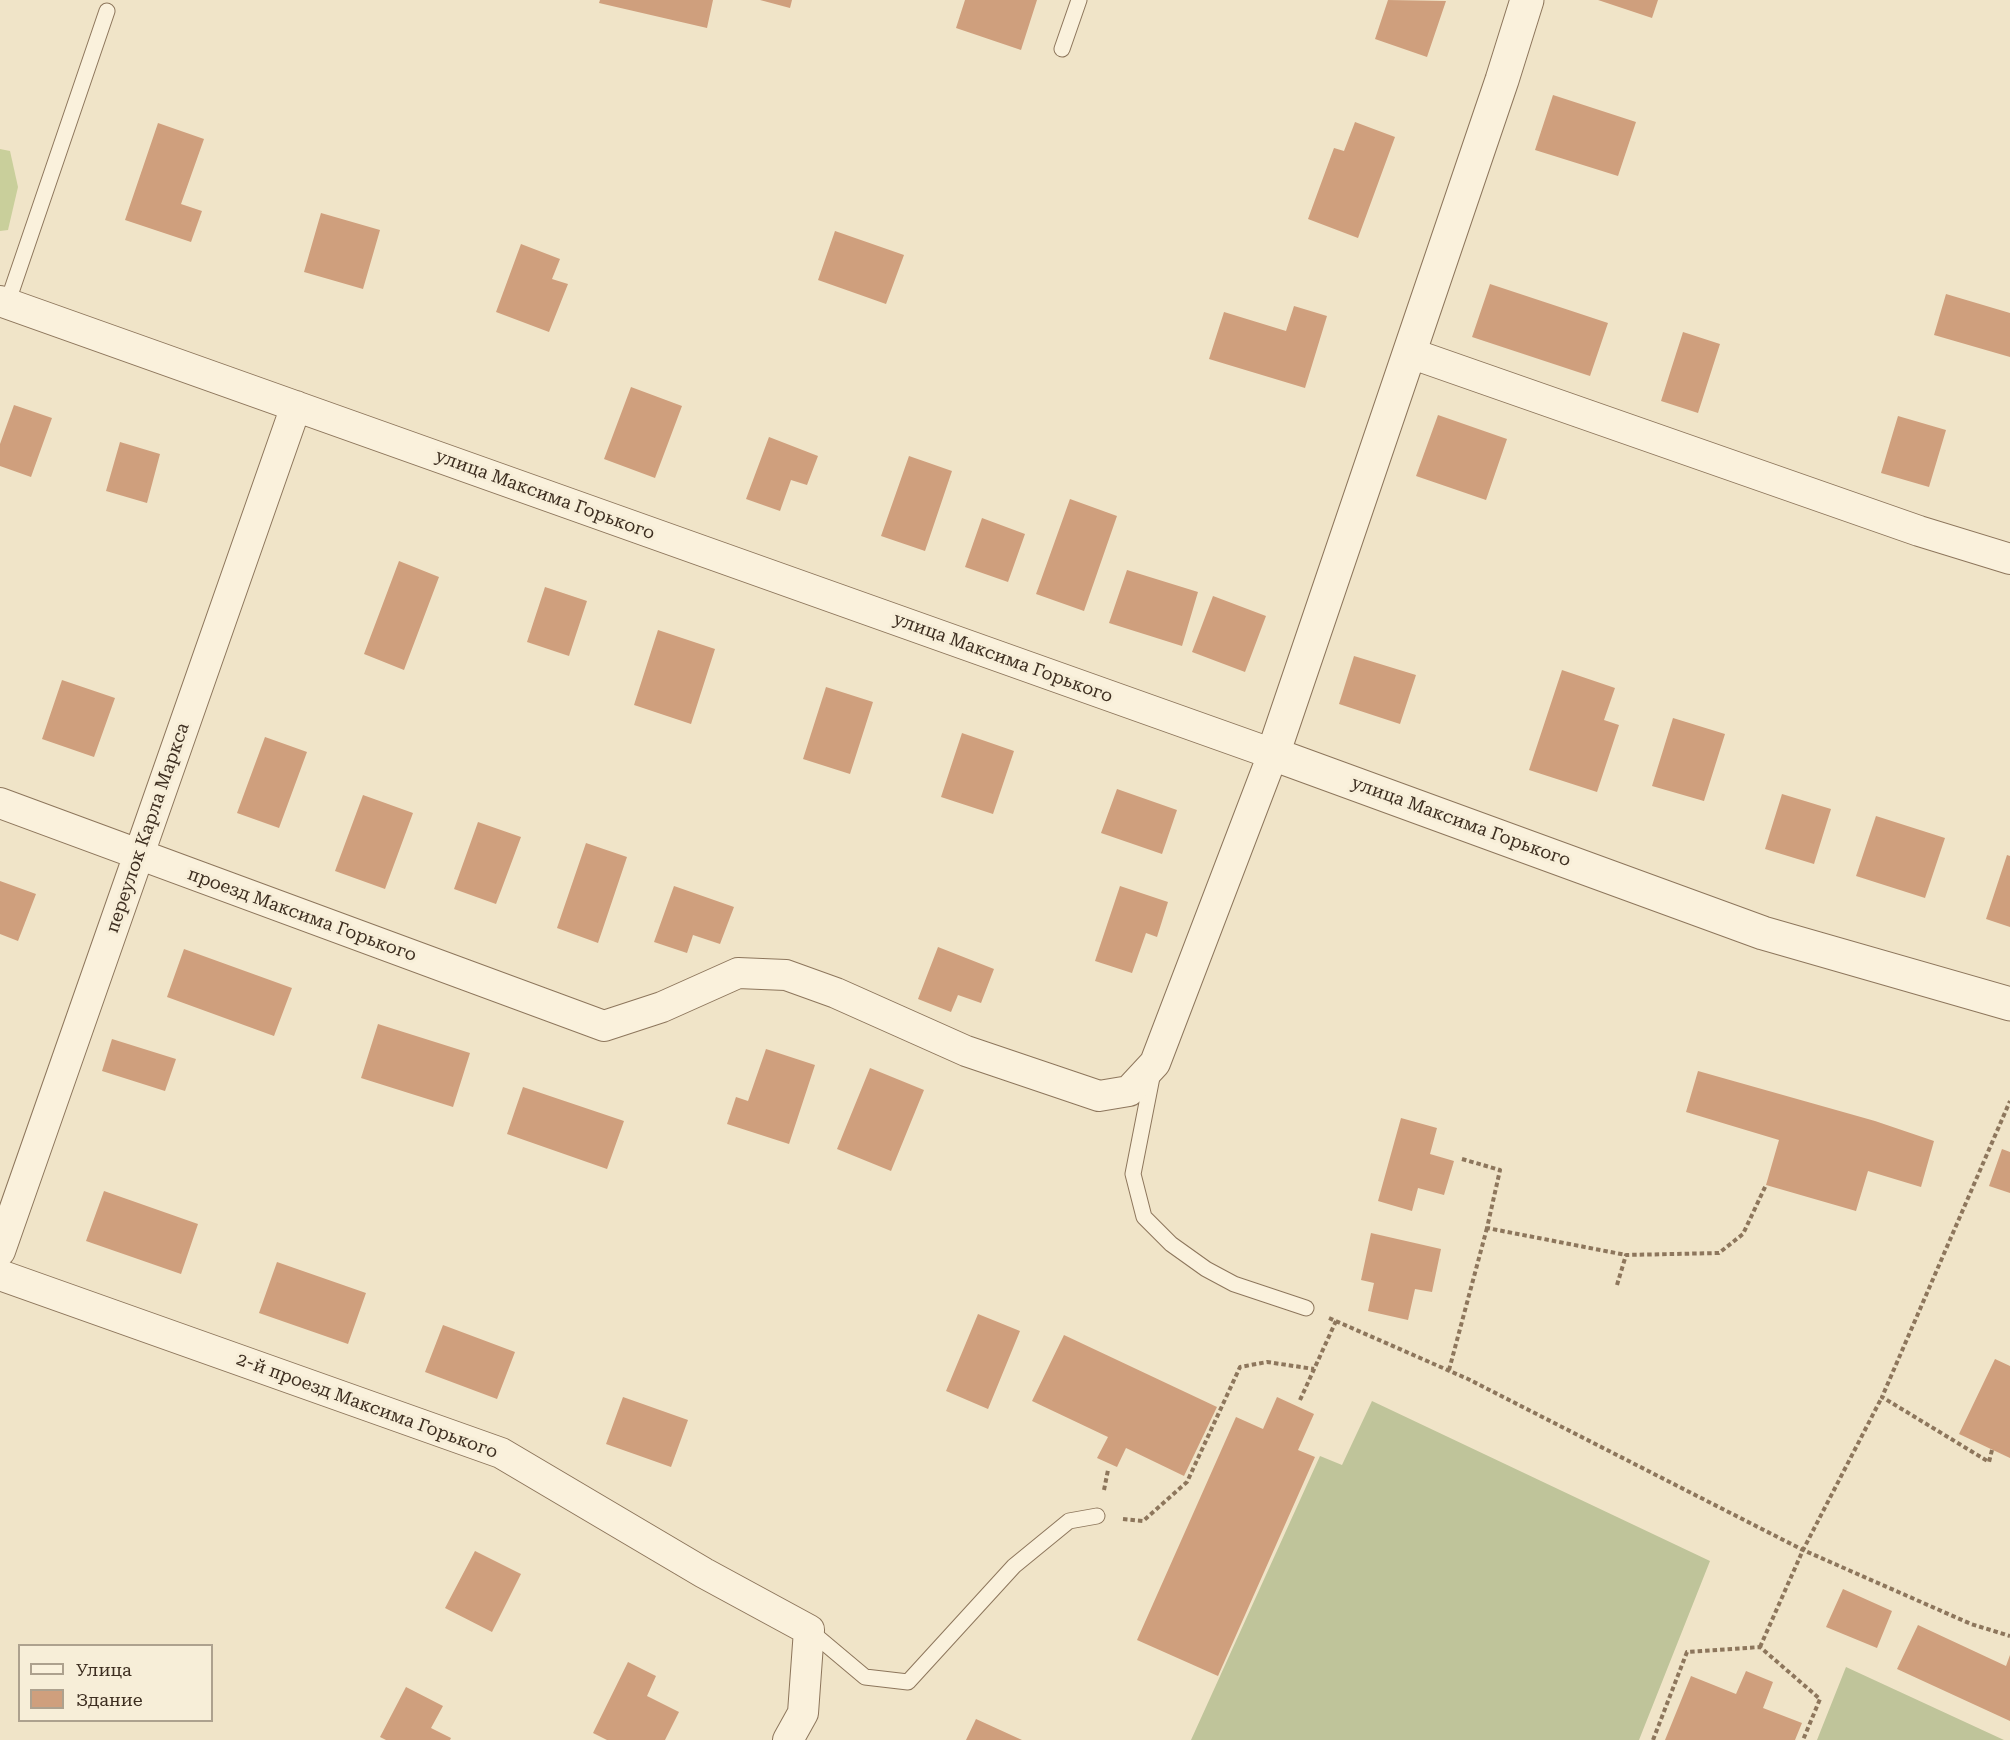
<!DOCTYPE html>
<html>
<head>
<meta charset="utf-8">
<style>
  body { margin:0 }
  #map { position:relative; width:2010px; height:1740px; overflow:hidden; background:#f0e4c8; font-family:"Roboto Serif",serif }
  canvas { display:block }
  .legend { position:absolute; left:18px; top:1644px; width:195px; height:78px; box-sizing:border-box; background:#f7eed8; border:2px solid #ada18e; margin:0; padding:8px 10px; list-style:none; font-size:18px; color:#3d2e20 }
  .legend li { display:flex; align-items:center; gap:12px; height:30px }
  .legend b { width:30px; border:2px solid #ada18e }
</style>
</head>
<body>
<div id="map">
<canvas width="2010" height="1740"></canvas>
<ul class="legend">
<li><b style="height:8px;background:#faf1dc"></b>Улица</li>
<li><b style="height:16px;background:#cf9f7d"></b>Здание</li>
</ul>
</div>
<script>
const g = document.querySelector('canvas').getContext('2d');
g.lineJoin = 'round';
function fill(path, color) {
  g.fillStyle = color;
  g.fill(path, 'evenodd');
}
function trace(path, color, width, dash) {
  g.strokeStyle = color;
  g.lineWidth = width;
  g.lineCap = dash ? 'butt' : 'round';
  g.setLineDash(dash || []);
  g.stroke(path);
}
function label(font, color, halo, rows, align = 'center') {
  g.font = font + ' "Roboto Serif",serif';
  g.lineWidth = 6;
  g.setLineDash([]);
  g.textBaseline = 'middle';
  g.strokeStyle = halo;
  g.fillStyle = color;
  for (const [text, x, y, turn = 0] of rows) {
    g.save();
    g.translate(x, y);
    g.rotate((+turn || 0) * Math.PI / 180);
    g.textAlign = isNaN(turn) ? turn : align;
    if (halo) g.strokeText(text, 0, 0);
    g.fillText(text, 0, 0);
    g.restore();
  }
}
const green = new Path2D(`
  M0 149 10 151 18 187 8 230 0 231Z`);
const cemetery = new Path2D(`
  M1372 1401 1710 1561 1639 1740H1191L1320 1456 1342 1465Z
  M1846 1667 2004 1740H1817Z`);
const building = new Path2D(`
  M600 0H713L707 28 599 3Z
  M760 0H792L790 8Z
  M965 0H1037L1021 50 956 28Z
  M1388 0 1446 1 1427 57 1375 39Z
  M1598 0H1658L1652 18Z
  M1553 95 1636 122 1618 176 1535 150Z
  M1355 122 1395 137 1358 238 1308 219 1334 148 1344 151Z
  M158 123 204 139 181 204 202 211 191 242 125 220Z
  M321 213 380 230 363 289 304 272Z
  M835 231 904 255 886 304 818 280Z
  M521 244 560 259 552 279 568 284 549 332 496 312Z
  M1490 284 1608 323 1590 376 1472 337Z
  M1946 294 2010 313V357L1934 335Z
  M1294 306 1327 316 1305 388 1209 359 1224 312 1286 331Z
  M1683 332 1720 344 1698 413 1661 401Z
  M631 387 682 406 655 478 604 459Z
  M14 405 52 418 31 477 0 466V444Z
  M1438 415 1507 439 1486 500 1416 476Z
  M1898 416 1946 430 1929 487 1881 473Z
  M769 437 818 456 807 485 791 480 780 511 746 499Z
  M120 442 160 454 147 503 106 491Z
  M909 456 952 471 925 551 881 536Z
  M1070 499 1117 516 1084 611 1036 594Z
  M982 518 1025 534 1008 582 965 567Z
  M399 561 439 577 404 670 364 654Z
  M1127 570 1198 592 1182 646 1109 623Z
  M545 587 587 601 569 656 527 642Z
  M1213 596 1266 616 1245 672 1192 652Z
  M658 630 715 649 691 724 634 705Z
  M1354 656 1416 675 1400 724 1339 704Z
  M1562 670 1615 688 1604 720 1619 725 1597 792 1529 770Z
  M62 680 115 698 94 757 42 739Z
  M826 687 873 702 850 774 803 759Z
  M1673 718 1725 734 1704 801 1652 786Z
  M962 733 1014 751 993 814 941 797Z
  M265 737 307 752 279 828 237 813Z
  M1117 789 1177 810 1162 854 1101 833Z
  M1782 794 1831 809 1814 864 1765 849Z
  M363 795 413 813 385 889 335 871Z
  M1876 816 1945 838 1925 898 1856 876Z
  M478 822 521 837 496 904 454 889Z
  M586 843 627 857 598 943 557 928Z
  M2007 855 2010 856V927L1986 919Z
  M0 881 36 894 18 941 0 934Z
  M674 886 734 907 720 944 693 935 687 953 654 942Z
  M1120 886 1168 902 1157 937 1146 933 1132 973 1095 961Z
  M938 947 994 969 981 1003 958 995 951 1012 918 999Z
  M184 949 292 988 274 1036 167 997Z
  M378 1024 470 1053 453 1107 361 1078Z
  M112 1039 176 1059 165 1091 102 1071Z
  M766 1049 815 1065 789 1144 727 1124 736 1097 748 1101Z
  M870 1068 924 1090 891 1171 837 1149Z
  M1698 1071 1875 1121 1934 1141 1921 1187 1868 1171 1856 1211 1766 1185 1779 1140 1686 1112Z
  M523 1087 624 1121 607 1169 507 1134Z
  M1401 1118 1437 1128 1430 1154 1454 1161 1444 1195 1418 1188 1412 1211 1378 1201Z
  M2002 1149 2010 1152V1193L1989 1186Z
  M104 1191 198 1224 181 1274 86 1241Z
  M1371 1233 1441 1249 1432 1292 1415 1289 1408 1320 1368 1311 1374 1283 1361 1280Z
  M277 1262 366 1293 348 1344 259 1313Z
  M978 1314 1020 1331 988 1409 946 1391Z
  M443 1325 515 1352 497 1399 425 1372Z
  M1064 1335 1217 1407 1184 1476 1126 1448 1117 1467 1097 1458 1108 1437 1032 1401Z
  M1995 1359 2010 1366V1458L1959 1434Z
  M623 1397 688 1420 671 1467 606 1444Z
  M1277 1397 1314 1414 1298 1450 1315 1457 1218 1676 1137 1640 1236 1417 1263 1429Z
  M475 1551 521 1574 492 1632 445 1608Z
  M1843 1589 1892 1611 1877 1648 1826 1627Z
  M1918 1625 2006 1666 2010 1655V1721L1897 1669Z
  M628 1662 656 1676 647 1696 679 1712 665 1740H607L593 1733Z
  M1746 1671 1773 1682 1763 1708 1802 1723 1795 1740H1665L1691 1676 1736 1694Z
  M406 1687 443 1706 431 1728 451 1738 450 1740H386L380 1737Z
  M976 1719 1022 1740H966Z`);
const path = new Path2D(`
  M1462 1159 1500 1170 1487 1228 1626 1255
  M1617 1285 1626 1255 1719 1253 1743 1234 1766 1185
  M1329 1318 1468 1379 1803 1550 1971 1624 2010 1636
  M1449 1370 1487 1228
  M1300 1400 1336 1321
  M1992 1450 1989 1462 1882 1397 2010 1101
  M1104 1490 1108 1470
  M1123 1519 1143 1521 1187 1482 1240 1367 1267 1362 1314 1369
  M1760 1647 1803 1550 1882 1397
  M1653 1740 1687 1652 1760 1647 1820 1699 1803 1740`);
const service = new Path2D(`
  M1062 49 1079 0
  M7 304 107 11
  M1153 1072 1133 1174 1144 1217 1171 1244 1206 1269 1234 1284 1306 1308
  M809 1630 865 1677 908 1682 1014 1566 1069 1521 1097 1516`);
const minor = new Path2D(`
  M0 301 1273 754 1155 1063 1129 1091 1099 1096 966 1051 836 993 786 975 738 973 662 1007 604 1026 0 803
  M1410 353 1919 531 2010 559
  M0 1251 296 406
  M0 1275 501 1453 704 1573 809 1630 803 1713 788 1740`);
const tertiary = new Path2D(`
  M1527 0 1502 80 1273 754 1763 933 2010 1004`);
const streetNames = [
  ["улица Максима Горького",545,495,20],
  ["улица Максима Горького",1003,658,20],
  ["улица Максима Горького",1461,822,20],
  ["переулок Карла Маркса",148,828,-71],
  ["проезд Максима Горького",302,915,20],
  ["2-й проезд Максима Горького",367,1406,20]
];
fill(green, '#c9cf9b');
fill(cemetery, '#bfc49a');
fill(building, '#cf9f7d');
trace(service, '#8d765c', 17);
trace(minor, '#8d765c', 32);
trace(tertiary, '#8d765c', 35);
trace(path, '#8d765c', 4, [4.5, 3]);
trace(service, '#faf1dc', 15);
trace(minor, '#faf1dc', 30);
trace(tertiary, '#faf1dc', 33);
label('18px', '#3d2e20', '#f7eed8', streetNames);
</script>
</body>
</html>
